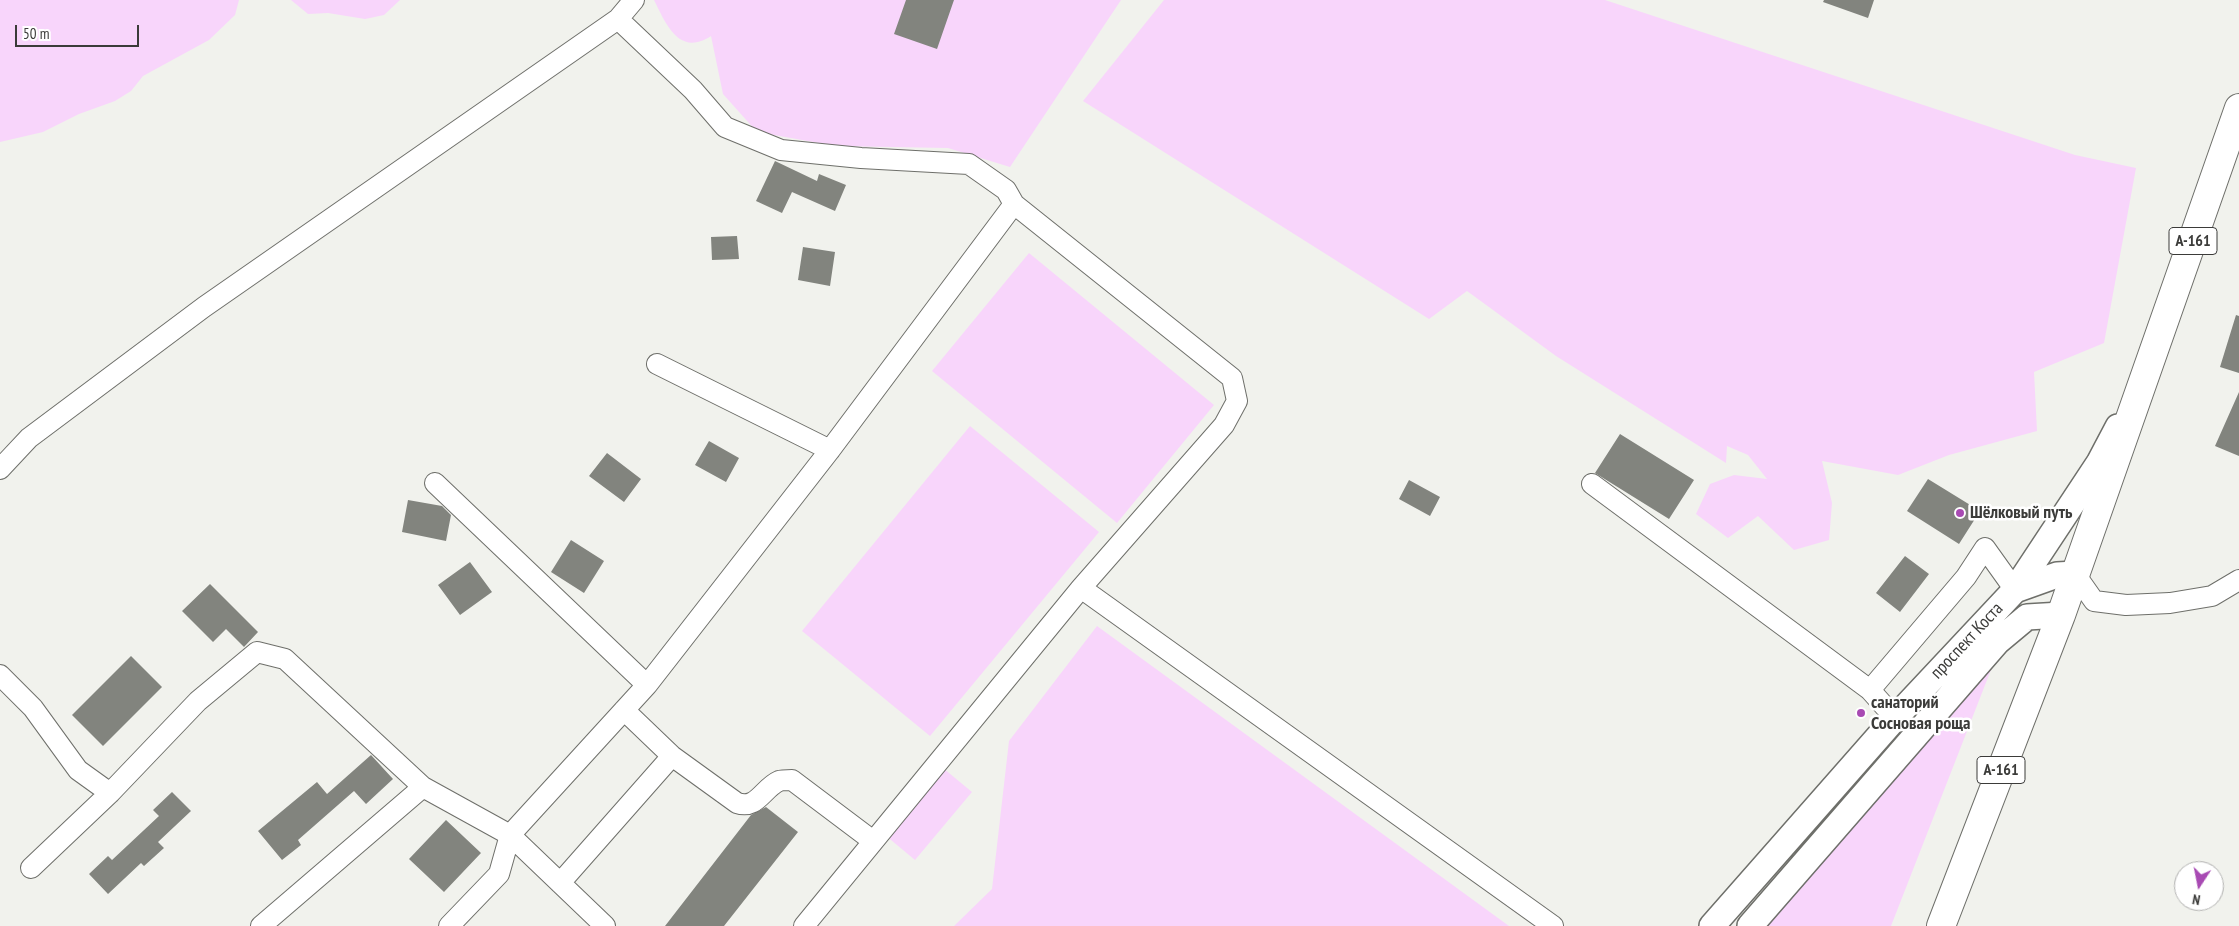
<!DOCTYPE html>
<html>
<head>
<meta charset="utf-8">
<style>
  body { margin:0 }
  #map { position:relative; width:2239px; height:926px; overflow:hidden; background:#f1f2ed; font-family:"PT Sans Narrow",sans-serif }
  canvas { display:block }
  .north { position:absolute; left:2174px; top:861px; width:50px; height:50px; box-sizing:border-box; background:#fff; border:1px solid #b1b1b0; border-radius:50%; rotate:191deg; font-size:14px; font-weight:700; line-height:20px; text-align:center; color:#3b3b39 }
  .north::after { content:''; display:block; margin:auto; width:18px; height:22px; background:#a84ab3; clip-path:polygon(50% 0,100% 100%,50% 72%,0 100%) }
  .scale { position:absolute; left:15px; top:25px; width:124px; height:22px; box-sizing:border-box; border:2px solid #3b3b39; border-top:0; padding-left:6px; font-size:15px; line-height:18px; white-space:nowrap; color:#3b3b39; -webkit-text-stroke:4px #fff; paint-order:stroke }
</style>
</head>
<body>
<div id="map">
<canvas width="2239" height="926"></canvas>
<div class="north">N</div>
<div class="scale">50 m</div>
</div>
<script>
const g = document.querySelector('canvas').getContext('2d');
g.lineJoin = 'round';
function fill(path, color) {
  g.fillStyle = color;
  g.fill(path, 'evenodd');
}
function trace(path, color, width, dash) {
  g.strokeStyle = color;
  g.lineWidth = width;
  g.lineCap = dash ? 'butt' : 'round';
  g.setLineDash(dash || []);
  g.stroke(path);
}
function label(font, color, halo, rows, align = 'center') {
  g.font = font + ' "PT Sans Narrow",sans-serif';
  g.lineWidth = 5;
  g.setLineDash([]);
  g.textBaseline = 'middle';
  g.strokeStyle = halo;
  g.fillStyle = color;
  for (const [text, x, y, turn = 0] of rows) {
    g.save();
    g.translate(x, y);
    g.rotate((+turn || 0) * Math.PI / 180);
    g.textAlign = isNaN(turn) ? turn : align;
    if (halo) g.strokeText(text, 0, 0);
    g.fillText(text, 0, 0);
    g.restore();
  }
}
const green = new Path2D(`
  M0 0H239L235 15 209 40 143 76 131 91 115 101 79 114 43 132 0 142Z
  M291 0H400L384 15 365 19 328 13 308 14Z
  M654 0H1121L1010 167 948 148 836 146 757 132 723 94 711 36C679 57 666 24 654 0Z
  M1164 0H1605L2075 155 2136 168 2104 343 2034 372 2037 431 1949 455 1898 475 1822 461 1832 503 1829 540 1794 550 1758 516 1728 538 1696 514 1710 484 1734 475 1767 479 1748 455 1727 446 1726 463 1556 356 1467 291 1429 319 1083 101Z
  M1029 253 1214 405 1117 523 932 371Z
  M970 426 1099 532 930 736 802 631Z
  M1097 626 1509 926H954L992 889 1009 741Z
  M2003 639 1891 926H1758Z
  M943 768 972 792 915 860 885 835Z`);
const building = new Path2D(`
  M906 0H954L937 49 894 34Z
  M1824 0H1874L1868 18 1823 2Z
  M775 161 817 181 819 174 846 185 835 211 792 192 782 213 756 201Z
  M737 236 739 259 712 260 711 237Z
  M803 247 835 252 830 286 798 280Z
  M2236 315 2239 316V373L2220 367Z
  M2239 392V456L2215 446Z
  M1620 434 1694 480 1669 519 1595 473Z
  M709 441 739 458 726 482 695 465Z
  M607 453 641 479 624 502 589 476Z
  M1928 479 1980 511 1959 544 1907 511Z
  M1409 480 1440 497 1430 516 1399 499Z
  M408 500 442 506 451 515 446 541 402 532Z
  M571 540 604 561 584 593 551 572Z
  M1905 556 1929 574 1900 612 1876 593Z
  M470 562 492 592 460 615 438 585Z
  M210 584 258 632 244 647 226 629 213 642 182 611Z
  M131 656 162 687 103 746 72 715Z
  M371 755 393 779 366 804 354 791 298 840 301 845 282 860 258 831 317 782 327 794Z
  M172 792 191 811 158 842 164 848 144 866 141 863 108 894 89 874 108 856 112 860 159 816 153 810Z
  M766 807 798 832 724 926H665L751 815Z
  M446 820 481 853 444 892 409 859Z`);
const minor = new Path2D(`
  M634 0 618 19 693 90 725 127 781 150 861 158 969 164 1006 190 1014 204
  M657 364 830 450
  M0 469 29 438 204 307 618 19
  M435 483 647 685 510 835 499 874 449 926
  M1592 484 1870 690 1895 718
  M2075 574 2094 601 2126 605 2170 603 2212 596 2239 580
  M1081 588 1553 926
  M0 675 33 708 78 770 110 793
  M647 685 830 450 1014 204 1232 378 1237 401 1224 425 1081 588 804 926
  M1870 690 1966 577 1985 548 2015 590
  M624 710 672 756 737 803C757 810 763 788 779 781 782 780 788 780 792 780L873 841
  M31 868 110 793 198 701 257 652 285 659 423 787 510 835 605 926
  M560 883 672 756
  M261 926 423 787`);
const major = new Path2D(`
  M2015 590 2057 575 2075 574
  M1712 926 1895 718 2015 590 2099 463 2118 427
  M1750 926 1997 642 2027 617 2061 615`);
const highway = new Path2D(`
  M1941 926 2061 615 2239 108`);
const markers = [
  [1960,513,5,"#a84ab3"],
  [1861,713,5,"#a84ab3"]
];
const shields = [
  [2193,241,48],
  [2001,770,48]
];
const shieldNames = [
  ["А-161",2193,241],
  ["А-161",2001,770]
];
const poiNames = [
  ["Шёлковый путь",1970,513],
  ["санаторий",1871,703],
  ["Сосновая роща",1871,724]
];
const streetNames = [
  ["проспект Коста",1967,641,-47]
];
fill(green, '#f8d5fb');
fill(building, '#82847e');
trace(minor, '#6e6f6a', 22);
trace(major, '#6e6f6a', 28);
trace(highway, '#6e6f6a', 30);
trace(minor, '#fff', 20);
trace(major, '#fff', 25);
trace(highway, '#fff', 28);
for (const [x, y, r, color] of markers) {
  const dot = new Path2D();
  dot.arc(x, y, r, 0, 2 * Math.PI);
  g.fillStyle = color;
  g.fill(dot);
  trace(dot, '#fff', 2);
}
for (const [x, y, w] of shields) {
  const box = new Path2D();
  box.roundRect(x - w / 2, y - 13.5, w, 27, 4);
  g.fillStyle = '#fff';
  g.fill(box);
  trace(box, '#3b3b39', 1);
}
label('bold 16px', '#3b3b39', null, shieldNames);
label('bold 18px', '#3b3b39', '#fff', poiNames, 'left');
label('18px', '#3b3b39', '#fff', streetNames);
</script>
</body>
</html>
